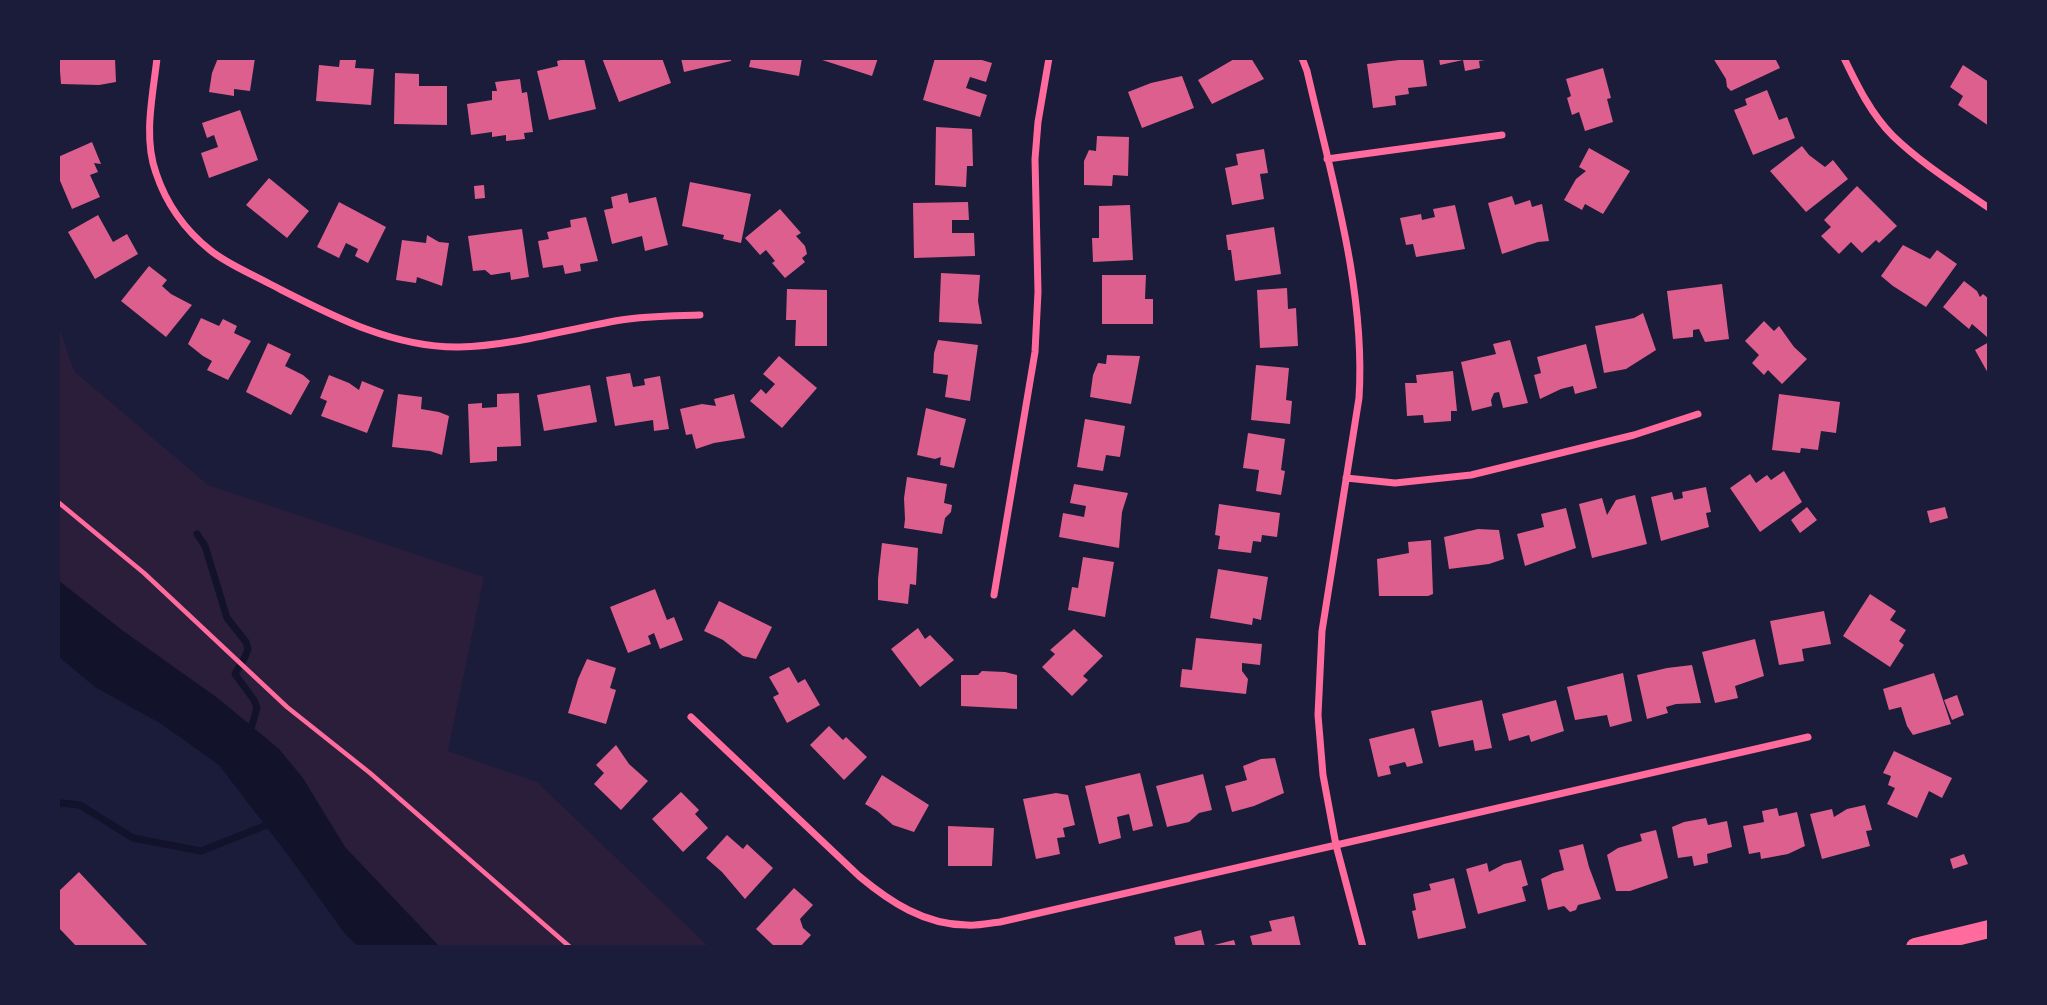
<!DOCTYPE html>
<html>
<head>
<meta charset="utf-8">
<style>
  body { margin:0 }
  #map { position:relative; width:2047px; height:1005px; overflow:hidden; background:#1b1b3a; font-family:"Titillium Web",sans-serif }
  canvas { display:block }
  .frame { position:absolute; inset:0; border:60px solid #1b1b3a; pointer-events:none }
</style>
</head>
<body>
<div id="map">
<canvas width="2047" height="1005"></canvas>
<div class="frame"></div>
</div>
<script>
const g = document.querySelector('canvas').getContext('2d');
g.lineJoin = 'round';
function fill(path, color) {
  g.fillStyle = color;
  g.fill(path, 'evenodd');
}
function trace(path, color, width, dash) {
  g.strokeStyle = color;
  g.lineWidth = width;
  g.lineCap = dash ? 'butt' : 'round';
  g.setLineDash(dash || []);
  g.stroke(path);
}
const green = new Path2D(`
  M58 324 74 371 208 485 484 577 448 751 537 782 709 947H401L250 747 58 617Z`);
const water = new Path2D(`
  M58 580 122 630 219 699 279 749 303 778 345 847 440 947H359L345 934 291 859 219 765 160 723 95 687 58 656Z`);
const stream = new Path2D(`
  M197 534 205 546 227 618 246 642 248 649 245 657 235 674 254 700 257 708 250 732
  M58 805 62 803 80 805 133 838 201 851 272 823`);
const building = new Path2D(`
  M59 58H115L116 82 99 85 61 84Z
  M218 58H255L250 91 234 89V96L209 92 212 73Z
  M569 58H584L596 109 549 120 537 71 558 66 557 61Z
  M602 58H662L671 83 619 102Z
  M681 58H731V61L684 72Z
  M751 58H802L799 76 749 67Z
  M816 58H878L872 76Z
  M935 58H975L992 63 986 82 970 77 966 88 987 95 980 117 923 100Z
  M1236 58H1251L1264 79 1212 104 1198 80Z
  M1415 58H1423L1427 86 1408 88 1409 94 1395 96 1396 105 1373 108 1367 64Z
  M1439 58H1491V59L1479 61 1480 68 1465 71 1463 60 1440 65Z
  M1713 58H1775L1780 68 1731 91 1727 87 1726 79Z
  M340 59 356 60 355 68 374 69 371 105 316 101 319 65 339 67Z
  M1963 65 1989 82V126L1958 105 1963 96 1950 87Z
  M1603 68 1611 98 1607 99 1613 122 1585 131 1579 112 1572 115 1567 98 1571 96 1566 79Z
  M395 73 419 74V86H447V125L394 124Z
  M1182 76 1194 108 1142 128 1128 92 1151 83Z
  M520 79 522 93 527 92 533 132 524 133 525 139 506 141V135L492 137V132L471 135 467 104 492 100V91H497L495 82Z
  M1767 90 1779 120 1787 117 1795 138 1753 155 1734 110 1747 105 1745 99Z
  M240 110 258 160 209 178 201 153 218 147 214 135 207 138 202 123Z
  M936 127 972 129 973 166H967L966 187 935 185Z
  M1097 136 1129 137 1128 176 1113 175 1112 186 1084 185V161L1089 150 1096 151Z
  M92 142 101 164 94 163 98 172 90 175 100 197 72 209 58 176V157Z
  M1802 146 1809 155 1825 167 1833 160 1848 179 1806 212 1770 171Z
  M1589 148 1630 171 1603 214 1585 204 1582 210 1564 200 1576 179 1586 171 1579 167Z
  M1264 149 1268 173 1260 174 1264 199 1232 205 1225 168 1238 165 1236 154Z
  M269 178 309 211 287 238 246 205Z
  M690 182 751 194 741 243 723 239 724 235 682 226Z
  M484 185 485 198 475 199 474 186Z
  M1857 186 1897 226 1879 243 1876 240 1862 253 1851 242 1839 254 1821 236 1831 227 1824 220Z
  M627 193 629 203 656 197 668 245 645 251 642 236 612 244 604 210 613 208 611 197Z
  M1512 196 1515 205 1530 200 1532 207 1542 204 1549 241 1538 242 1502 254 1488 203Z
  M339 202 386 227 368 263 355 256 358 249 346 243 339 258 317 247Z
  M968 202 969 220H952V233H974L975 256 914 258 913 203Z
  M1130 205 1133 260 1093 262 1092 238H1099V206Z
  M1455 205 1465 249 1416 257 1413 244 1406 245 1400 218 1421 214 1422 220 1435 217 1433 209Z
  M780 209 801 233 796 236 805 246 807 254 802 258 805 262 785 278 772 263 775 261 766 250 760 255 745 238Z
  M98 215 113 242 127 234 138 254 95 279 68 232Z
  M586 217 598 261 580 264 581 271 565 274 563 265 543 268 538 241 549 239 547 232 571 227 570 220Z
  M1274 227 1281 274 1235 281 1231 250H1228L1226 235Z
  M522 229 529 277 511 280 510 272 491 275 485 270 473 271 468 236Z
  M427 235 439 242 449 243 442 286 417 277 416 283 396 280 402 240 426 243Z
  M1903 245 1930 259 1937 250 1957 264 1926 307 1893 286 1881 276Z
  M149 266 167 280 162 286 171 294 192 305 166 337 121 301Z
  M941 273 980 275 978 301 982 324 939 322Z
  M1102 275H1146L1145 299H1153V324H1102Z
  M1964 281 1977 291 1980 297 1983 294 1989 299V335L1987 337 1972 324 1969 329 1943 307Z
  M1722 284 1729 339 1705 342 1699 329 1693 330V337L1673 339 1667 291Z
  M1287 288 1288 309 1296 308 1298 346 1260 348 1257 290Z
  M787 289 827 290V346H795L796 320H786Z
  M1643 313 1656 350 1626 369 1604 373 1595 326 1634 318Z
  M201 318 219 326 223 319 237 326 234 333 251 341 228 380 207 370 212 361 203 356 188 344Z
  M1764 321 1774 331 1779 326 1794 347 1807 359 1782 384 1768 370 1764 375 1752 363 1759 355 1745 341Z
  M938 340 978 345 970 401 945 397 948 375 933 373 934 353Z
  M1510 340 1528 403 1503 408 1499 392 1494 393 1491 400 1492 406 1472 411 1461 362 1496 354 1493 344Z
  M1989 342V375L1975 350Z
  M268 343 291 354 285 366 303 375 310 381 291 415 246 392Z
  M1586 344 1597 388 1575 394 1573 386 1561 389 1540 399 1534 375 1541 373 1537 357Z
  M1107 355 1140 356 1131 404 1090 397 1093 375 1098 363 1106 364Z
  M779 356 817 388 782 428 750 401 761 389 766 394 775 384 763 374Z
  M1256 365 1289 368 1286 400 1292 401 1290 424 1251 420Z
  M1453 371 1457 411H1451V421L1424 423 1423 415 1407 416 1405 383H1417L1416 375Z
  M630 373 633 387 645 385 644 379 660 376 669 429 654 431 653 420 615 426 606 377Z
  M329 375 349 383 359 390 362 381 384 390 367 433 321 416 327 401 320 398Z
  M590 385 597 422 544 431 537 395Z
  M519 393 521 446 497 447V461L470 463 468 404 482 403V408L497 407V394Z
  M398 394 422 397 421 409 439 412 449 416 442 455 430 451 392 447Z
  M734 394 745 438 714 443 696 449 692 434 686 435 680 409 702 404 716 406 714 399Z
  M1779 394 1840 402 1836 433 1821 431 1818 450 1801 448 1800 453 1772 450Z
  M926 408 966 419 954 468 940 465 941 457 935 459 917 455Z
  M1085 419 1125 426 1120 457 1106 455 1103 471 1077 467Z
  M1248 433 1285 439 1281 470 1285 471 1281 495 1256 491 1259 470 1243 468Z
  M1784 471 1802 502 1760 532 1730 488 1750 474 1756 483 1767 475 1771 480Z
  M907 477 947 484 944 503 952 505 951 512 945 518 942 534 904 528 905 519 904 498Z
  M1074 484 1128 493 1122 512 1119 548 1059 537 1063 513 1084 517 1086 506 1070 503Z
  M1706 487 1711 512 1706 513 1709 527 1661 541 1651 497 1672 492 1674 500 1683 498 1682 492Z
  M1635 495 1647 544 1592 558 1579 504 1602 498 1607 515 1616 500Z
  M1219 504 1280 513 1277 537 1262 535 1261 542 1253 541 1251 553 1218 549 1220 536 1215 535Z
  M1807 507 1817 520 1800 533 1791 520Z
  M1945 507 1948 518 1930 523 1927 511Z
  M1566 508 1576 548 1525 566 1517 534 1544 527 1541 514Z
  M1478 529 1499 530 1504 559 1489 564 1449 569 1444 537Z
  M1431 540 1433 594 1428 596H1379L1377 559 1409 553 1408 542Z
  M882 543 918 548 916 585 910 584 908 604 878 600V579Z
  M1083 557 1114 562 1105 617 1068 610 1072 587 1078 588Z
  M1218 569 1268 577 1261 620 1253 618 1252 625 1210 618Z
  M655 589 667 620 674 617 683 640 660 649 654 633 648 636 651 644 628 653 610 607Z
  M1870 594 1896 611 1890 620 1906 630 1899 641 1904 645 1890 667 1843 636Z
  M719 601 772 627 756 659 743 656 723 640 704 631Z
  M1824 611 1831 644 1802 649 1804 661 1779 665 1770 621Z
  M918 628 925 639 930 635 954 660 920 687 891 649Z
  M1074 629 1103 656 1083 676 1088 680 1072 696 1042 667 1055 654 1050 650Z
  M1196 638 1262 644 1260 665 1242 663V671L1248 679 1246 694 1180 687 1182 669 1192 670Z
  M1755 639 1764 676 1735 686 1738 698 1715 703 1702 652Z
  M587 659 616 668 610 688 616 690 606 724 568 713 578 679Z
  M1692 665 1701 703 1676 704 1666 707 1668 713 1647 719 1637 675 1667 668Z
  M789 667 798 683 805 679 820 705 787 723 773 697 779 694 769 677Z
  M982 671 1005 672 1017 675V709L961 706V675H978Z
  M1623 673 1632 721 1610 727 1607 715 1575 720 1567 687Z
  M1934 673 1951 724 1913 735 1907 726 1901 707 1889 710 1883 689Z
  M1957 695 1964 715 1952 720 1944 700Z
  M1482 700 1492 748 1475 751 1473 740 1439 747 1431 711Z
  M1556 700 1564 731 1531 742 1529 735 1509 741 1502 714Z
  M829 726 843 740 846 737 867 757 844 780 810 745Z
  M1414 728 1423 763 1407 767 1405 762 1389 766 1391 774 1378 777 1369 739Z
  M616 745 629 764 648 781 621 810 594 784 604 773 596 765Z
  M1894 751 1952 778 1942 798 1929 791 1917 818 1887 804 1895 788 1888 785 1891 776 1883 773Z
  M1275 758 1284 793 1254 806 1232 812 1225 786 1247 780 1243 766 1261 759Z
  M1140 773 1153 826 1133 831 1129 814 1117 817 1121 838 1099 844 1085 786Z
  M1203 774 1212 810 1199 813 1189 822 1167 827 1156 786Z
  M882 775 929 805 914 832 893 825 877 811 865 804Z
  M681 792 699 810 695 814 708 828 683 852 652 819Z
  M1056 793 1068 795 1075 825 1063 828 1065 837 1057 838 1060 854 1036 859 1023 799Z
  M1865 805 1872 830 1866 831 1870 846 1822 859 1810 814 1832 809 1834 817 1847 809Z
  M1777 808 1779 816 1797 812 1805 846 1788 854 1761 859 1760 852 1749 854 1743 826 1764 822 1762 811Z
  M1706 818 1708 825 1727 821 1732 847 1707 854 1708 863 1694 866 1692 856 1678 858 1672 827 1684 822Z
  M948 826 994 828 992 866H948Z
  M1656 830 1668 878 1630 891H1616L1607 855 1618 848 1642 841 1640 834Z
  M727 835 743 849 747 844 773 868 745 899 722 872 706 858Z
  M1583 844 1589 867 1601 899 1578 905 1576 910 1570 912 1564 906 1548 910 1541 879 1553 873 1564 870 1559 850Z
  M1964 854 1968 864 1953 869 1950 859Z
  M1521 860 1528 885 1522 887 1526 901 1478 914 1466 869 1487 863 1489 872 1504 864Z
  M79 872 149 947H77L58 927V892Z
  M1454 878 1466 928 1418 939 1412 911 1416 910 1413 894 1431 890 1429 884Z
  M794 888 813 905 800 919 803 928 811 935 800 947H775L756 929Z
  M1294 916 1301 947H1253L1250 936 1272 931 1269 921Z
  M1201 930 1205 947H1176L1174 937Z
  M1234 940 1236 947H1210V946Z`);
const path = new Path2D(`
  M58 502 144 573 287 707 370 773 570 947`);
const minor = new Path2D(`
  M157 58C153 95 143 137 156 173 166 203 185 230 210 250 227 264 250 273 270 284 329 314 391 348 459 347 513 346 567 329 621 320 647 316 673 316 700 315
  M1302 58 1307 71C1331 176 1366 290 1359 398L1322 631 1318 715 1323 775 1336 845 1363 947
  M1844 58C1857 85 1871 114 1893 136 1922 164 1956 185 1989 208
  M1327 159 1502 135
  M1346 478 1395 483 1471 475 1634 435 1698 414
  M994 595 1035 352 1038 292 1035 159 1038 122 1049 58
  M691 717 859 876C890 902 925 925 967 925 978 926 990 923 1000 922L1808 737`);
const primary = new Path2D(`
  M1915 947 1989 929`);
fill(green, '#2a1e3b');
fill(water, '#12122b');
trace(stream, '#12122b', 7);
fill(building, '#dd5f8e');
trace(path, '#ff6b9d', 4.5);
trace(minor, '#ff6b9d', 7);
trace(primary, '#ff6b9d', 18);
</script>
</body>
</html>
